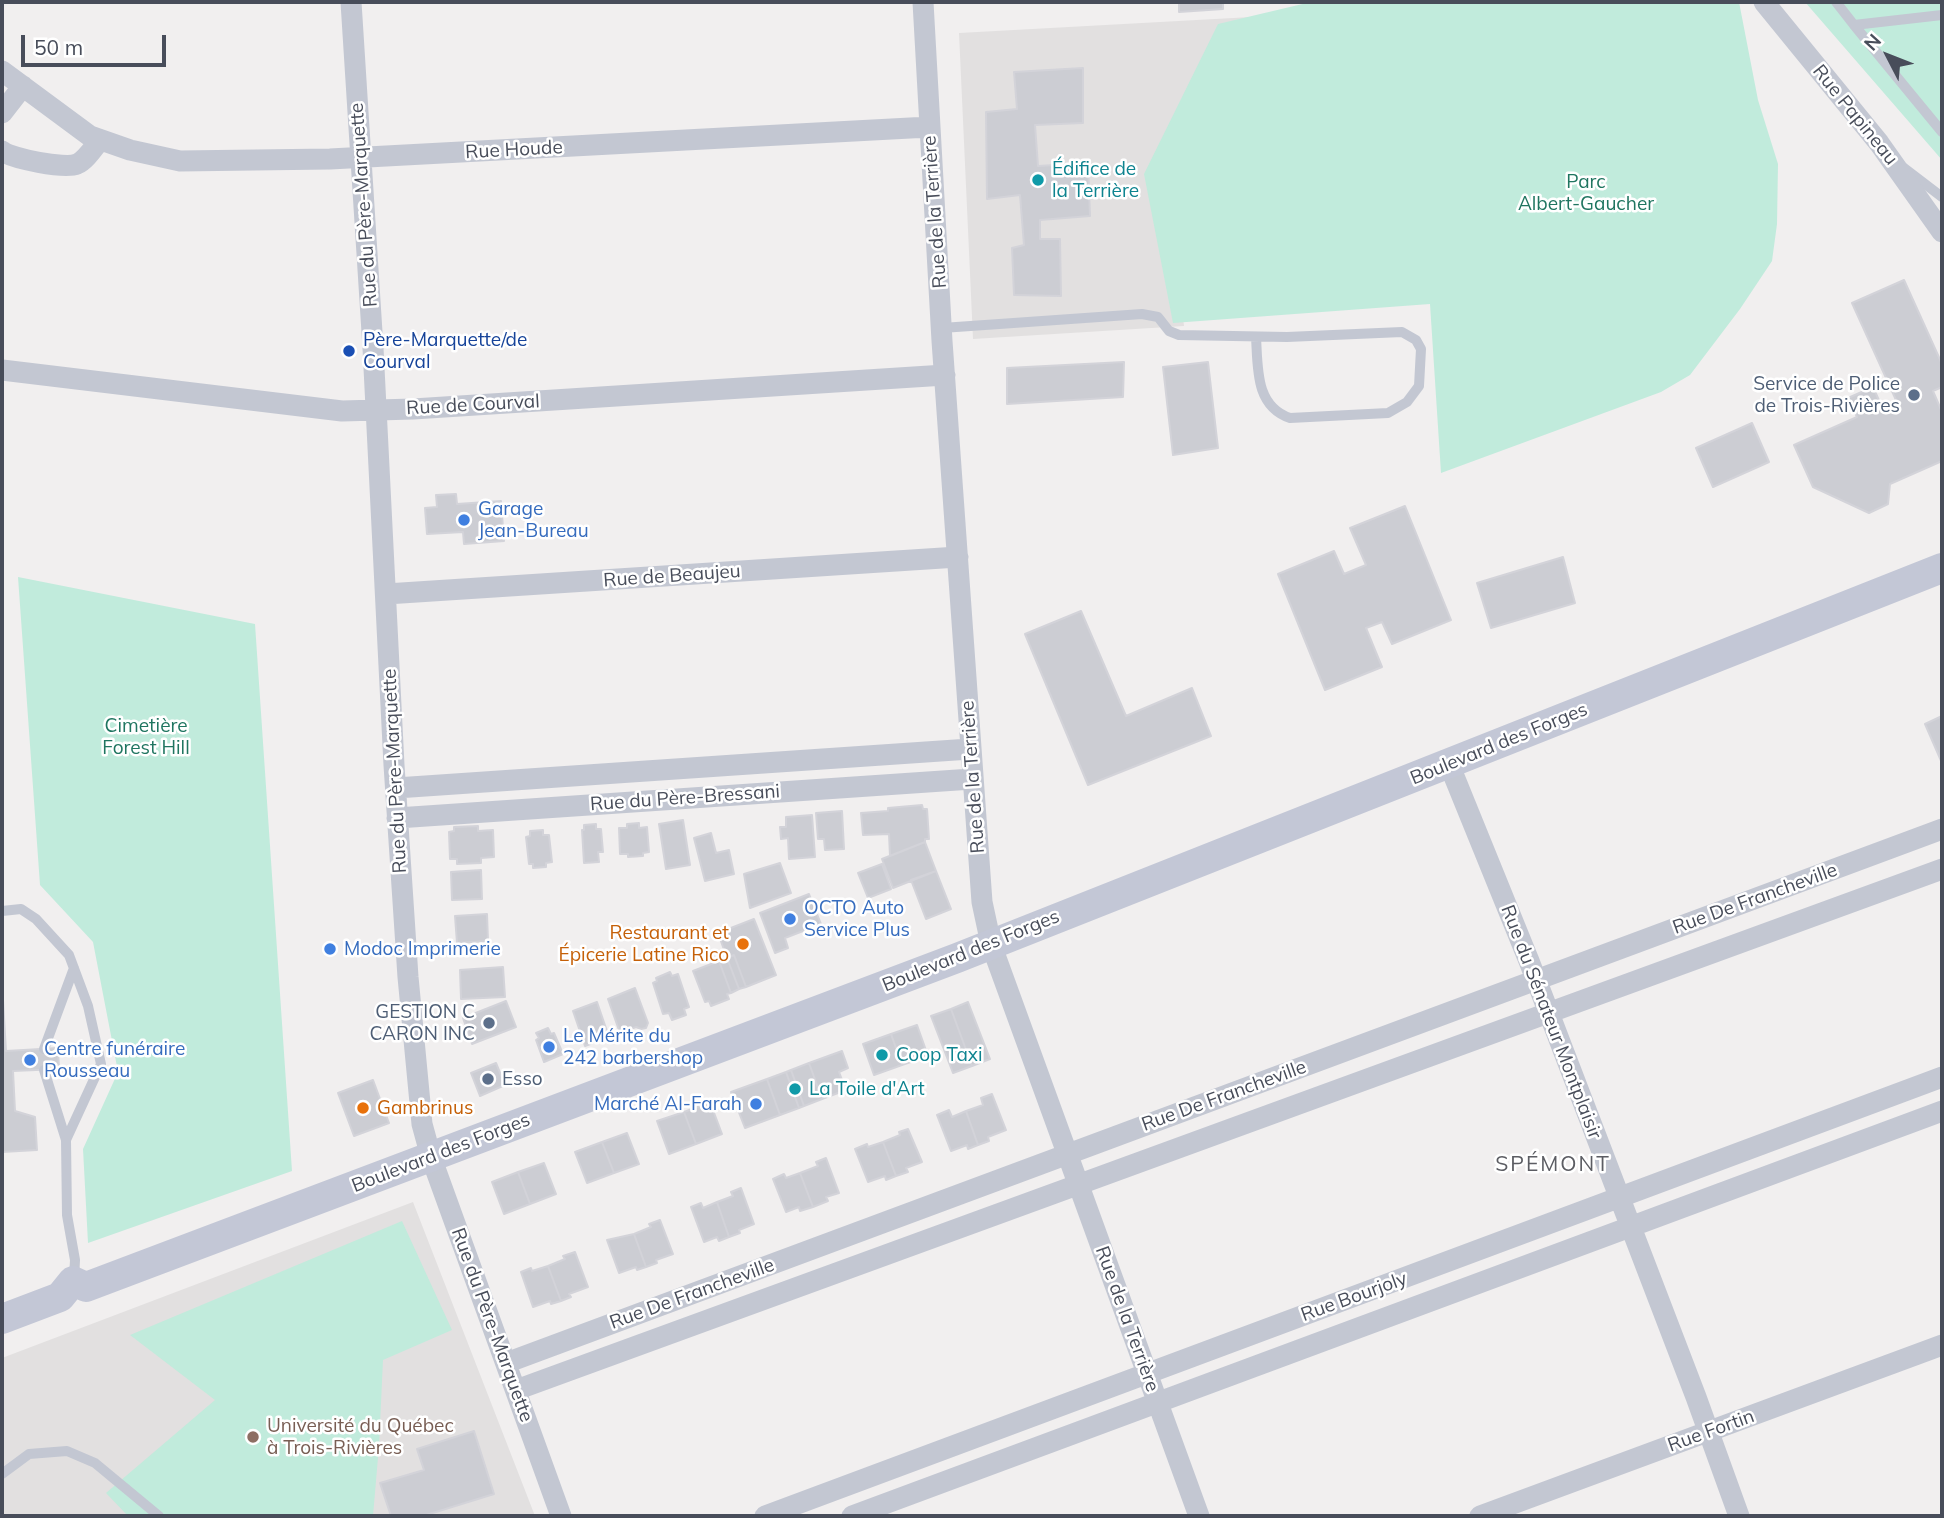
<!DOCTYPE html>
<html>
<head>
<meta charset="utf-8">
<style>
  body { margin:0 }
  #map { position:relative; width:1944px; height:1518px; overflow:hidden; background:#f1efef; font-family:Mulish,sans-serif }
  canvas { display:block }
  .frame { position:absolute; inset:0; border:4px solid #484d5a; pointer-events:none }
  .north { position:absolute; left:1853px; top:21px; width:70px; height:70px; -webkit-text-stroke:5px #fff; paint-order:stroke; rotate:312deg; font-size:19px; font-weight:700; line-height:28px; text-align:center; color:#484d5a }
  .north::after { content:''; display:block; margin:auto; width:24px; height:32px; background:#484d5a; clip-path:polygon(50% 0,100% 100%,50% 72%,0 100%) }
  .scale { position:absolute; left:21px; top:35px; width:145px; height:32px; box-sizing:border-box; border:4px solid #484d5a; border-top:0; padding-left:9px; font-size:21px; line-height:24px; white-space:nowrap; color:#484d5a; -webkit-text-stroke:5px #fff; paint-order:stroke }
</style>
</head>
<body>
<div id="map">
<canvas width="1944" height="1518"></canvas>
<div class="frame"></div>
<div class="north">N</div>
<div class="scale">50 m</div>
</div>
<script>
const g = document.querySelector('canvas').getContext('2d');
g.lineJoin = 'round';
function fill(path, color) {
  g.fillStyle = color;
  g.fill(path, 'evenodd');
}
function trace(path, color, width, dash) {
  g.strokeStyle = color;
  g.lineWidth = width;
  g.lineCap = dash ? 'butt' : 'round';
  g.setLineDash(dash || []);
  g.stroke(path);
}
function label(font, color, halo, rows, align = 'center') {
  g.font = font + ' Mulish,sans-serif';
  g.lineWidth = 5;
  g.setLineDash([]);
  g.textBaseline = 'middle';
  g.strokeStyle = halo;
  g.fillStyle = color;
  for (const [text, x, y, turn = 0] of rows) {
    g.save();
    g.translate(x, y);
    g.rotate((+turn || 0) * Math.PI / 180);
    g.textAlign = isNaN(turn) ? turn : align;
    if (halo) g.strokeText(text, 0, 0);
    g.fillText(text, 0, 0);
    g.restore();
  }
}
const education = new Path2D(`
  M1416 8 1171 219 1184 326 973 339 959 33Z
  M413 1202 535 1516H2V1358Z`);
const green = new Path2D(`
  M1311 2H1739L1758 100 1778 164 1777 224 1772 261 1740 309 1690 375 1661 392 1441 473 1430 304 1173 323 1144 174 1218 24Z
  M1805 2H1942V160Z
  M18 577 255 624 292 1171 88 1243 83 1149 118 1072 93 942 40 885Z
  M402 1221 452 1330 383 1360 379 1446 373 1516H128L106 1493 215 1400 130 1335Z`);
const building = new Path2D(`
  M1179 2H1223V9L1179 12Z
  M1083 68V123L1035 125 1038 166 1088 163 1090 216 1040 220V239H1060L1061 296 1014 295 1012 248 1024 245 1020 195 987 199 986 112 1017 109 1014 72Z
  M1904 280 1942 364V387L1933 391 1942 412V461L1890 484 1888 504 1869 513 1813 487 1794 445 1857 417 1848 398 1873 387 1882 407 1896 400 1852 303Z
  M1124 362 1123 397 1007 404V368Z
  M1208 362 1218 448 1173 455 1163 367Z
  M1752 423 1769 462 1713 487 1696 448Z
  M456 494 457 504 501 501 504 541 464 544 463 532 427 534 425 508 437 507 436 495Z
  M1405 506 1451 620 1392 644 1382 622 1366 628 1382 667 1325 690 1278 574 1334 551 1344 574 1366 565 1350 528Z
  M1563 557 1575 603 1491 628 1477 583Z
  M1081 611 1126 716 1192 688 1211 736 1088 785 1025 634Z
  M1942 716V763L1925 724Z
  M922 805 923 809H927L929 839H925V842L890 856 889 834 863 835 861 813 888 811V808Z
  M842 811 844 849 825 850 824 839H818L816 813Z
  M812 815 815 857 789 859 788 838 781 839 780 827H786V817Z
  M683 820 690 865 666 869 659 824Z
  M639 823V828L647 827 649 852 643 853V856L628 857V854H620L619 828H627V824Z
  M596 824V829H601L603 852H598L599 862 584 863 582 830H584V825Z
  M478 826V831L493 830 494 857 481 858V863L457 864V859H450L449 832 454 831V827Z
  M543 830V835H549L552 862 546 863V867L533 868V864H529L526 837 530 836V831Z
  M711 833 716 853 729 850 734 874 705 881 694 838Z
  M925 842 936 871 893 888 882 859Z
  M780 863 791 893 750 908 744 874Z
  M882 864 891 889 868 898 858 873Z
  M481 870 482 899 452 900 451 872Z
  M936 871 951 909 926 919 911 880Z
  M809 894 821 924 785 938 788 948 775 953 760 913Z
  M487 914 488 941 457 943 455 916Z
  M754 919 776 975 746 987 734 955 727 958 718 933Z
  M734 955 746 987 739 989 727 958Z
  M727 958 739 989 731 993 719 961Z
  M719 961 731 993 727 994 729 999 711 1006 709 1001 705 1002 693 971Z
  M503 967 505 997 461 999 460 970Z
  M670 972 672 976 678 974 689 1007 684 1009 686 1015 672 1020 669 1013 663 1014 653 983 657 981 656 978Z
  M2 983 6 1051 58 1048 59 1069 13 1071 15 1111 35 1117 37 1150 2 1152Z
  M635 988 648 1023 646 1028 641 1029 636 1027 620 1033 608 999Z
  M506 1001 516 1027 472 1044 463 1018Z
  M597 1002 609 1037 585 1046 573 1011Z
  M968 1002 990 1059 972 1066 951 1009Z
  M951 1009 972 1066 953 1073 931 1016Z
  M917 1025 928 1056 902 1065 891 1034Z
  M548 1028 551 1034 554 1033 563 1054 544 1062 536 1040 539 1038 536 1033Z
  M891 1034 902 1065 874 1075 863 1044Z
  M842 1051 848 1068 839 1072 846 1090 822 1099 809 1063Z
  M496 1063 505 1085 480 1096 471 1073Z
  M809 1063 822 1099 804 1106 791 1070Z
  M791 1070 804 1106 799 1108 786 1072Z
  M786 1072 799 1108 780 1115 767 1079Z
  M767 1079 780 1115 745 1128 731 1092Z
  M373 1080 389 1123 354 1136 338 1093Z
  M992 1094 1006 1130 988 1137 989 1141 978 1145 966 1111 983 1105 981 1098Z
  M710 1102 722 1134 696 1144 684 1112Z
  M949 1110 952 1117 966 1111 978 1145 968 1149 967 1145 951 1151 937 1115Z
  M684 1112 696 1144 669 1154 657 1121Z
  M908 1129 922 1162 906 1168 908 1172 896 1176 883 1142 900 1135 899 1132Z
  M627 1133 639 1164 614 1173 602 1142Z
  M602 1142 614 1173 587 1183 575 1152Z
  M883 1142 896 1176 886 1180 885 1176 868 1182 855 1149 867 1144 868 1147Z
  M826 1158 839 1193 826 1197 828 1201 813 1207 800 1173 818 1166 816 1162Z
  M544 1163 556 1194 530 1204 518 1172Z
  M518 1172 530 1204 504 1214 492 1182Z
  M800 1173 813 1207 800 1211 799 1207 786 1212 773 1179 784 1174 786 1178Z
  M741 1188 754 1224 739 1230 740 1233 729 1237 717 1202 733 1196 731 1192Z
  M717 1202 729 1237 719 1241 717 1237 704 1242 691 1207 701 1203 703 1208Z
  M660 1220 673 1254 656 1260 657 1263 646 1267 634 1234 651 1227 649 1224Z
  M634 1234 646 1267 637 1270 636 1267 619 1273 607 1240Z
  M575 1252 588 1287 569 1294 571 1297 561 1301 548 1266 565 1259 563 1256Z
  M548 1266 561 1301 551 1304 550 1301 533 1307 521 1272 531 1268 532 1271Z
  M474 1431 494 1494 423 1516H391L380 1483 424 1470 417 1449Z`);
const service = new Path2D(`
  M1836 2 1854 25 1942 15
  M1854 25 1942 132
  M1904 168 1942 197
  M942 328 1142 314 1158 317 1169 331 1179 335 1287 337 1402 332 1416 340 1421 349 1419 386 1407 402 1388 413 1290 418C1255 406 1258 368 1256 337
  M2 911 21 909 36 919 69 955 88 1006 101 1064 66 1140 67 1215 75 1260 74 1278
  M44 1049 74 968
  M44 1070 66 1140
  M2 1474 29 1454 67 1451 95 1463 159 1516`);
const minor = new Path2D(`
  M351 2 373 348 394 765 408 977 422 1124 431 1157 561 1516
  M923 2 942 341 982 902 991 944 1199 1516
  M1764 2 1879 143 1942 232
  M2 71 90 136 130 150 180 161 330 159 929 127
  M2 113 23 86
  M2 151C12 159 65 169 77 164 86 160 94 147 100 140
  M2 370 342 411 413 409 945 375
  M386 594 958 557
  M1449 764 1529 961 1696 1397 1739 1516
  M396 788 970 749
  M397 818 972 779
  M506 1363 1942 829
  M516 1390 1942 869
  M765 1516 1942 1077
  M852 1516 1942 1111
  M1480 1516 1942 1345`);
const secondary = new Path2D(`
  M2 1319 60 1297 73 1281 86 1287 957 958 1942 568`);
const markers = [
  [1038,180,7,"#0f9aa8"],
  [349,351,7,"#1a4fb4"],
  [1914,395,7,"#5c6f8a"],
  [464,520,7,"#3f7fe0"],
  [790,919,7,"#3f7fe0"],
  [743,944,7,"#e8710a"],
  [330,949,7,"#3f7fe0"],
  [489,1023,7,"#5c6f8a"],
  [549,1047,7,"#3f7fe0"],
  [882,1055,7,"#0f9aa8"],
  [30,1060,7,"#3f7fe0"],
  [488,1079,7,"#5c6f8a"],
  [795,1089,7,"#0f9aa8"],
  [756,1104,7,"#3f7fe0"],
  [363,1108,7,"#e8710a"],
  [253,1437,7,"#8d6e63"]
];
const streetNames = [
  ["Rue Papineau",1855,115,51],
  ["Rue Houde",514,150,-3],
  ["Rue du Père-Marquette",364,205,-94],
  ["Rue de la Terrière",935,212,-94],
  ["Rue de Courval",473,405,-3],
  ["Rue de Beaujeu",672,576,-4],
  ["Boulevard des Forges",1499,744,-22],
  ["Rue du Père-Marquette",395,771,-93],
  ["Rue de la Terrière",973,777,-94],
  ["Rue du Père-Bressani",685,798,-4],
  ["Rue De Francheville",1755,899,-20],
  ["Boulevard des Forges",971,951,-22],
  ["Rue du Sénateur Montplaisir",1551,1022,69],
  ["Rue De Francheville",1224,1096,-20],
  ["Boulevard des Forges",441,1153,-21],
  ["Rue De Francheville",692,1294,-20],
  ["Rue Bourjoly",1354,1297,-20],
  ["Rue de la Terrière",1127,1319,70],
  ["Rue du Père-Marquette",492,1325,70],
  ["Rue Fortin",1711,1431,-20]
];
const cultureNames = [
  ["Édifice de",1052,169],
  ["la Terrière",1052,191],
  ["Coop Taxi",896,1055],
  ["La Toile d'Art",809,1089]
];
const parkNames = [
  ["Parc",1586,182],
  ["Albert-Gaucher",1586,204],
  ["Cimetière",146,726],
  ["Forest Hill",146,748]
];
const transitNames = [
  ["Père-Marquette/de",363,340],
  ["Courval",363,362]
];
const serviceNames = [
  ["Service de Police",1900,384],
  ["de Trois-Rivières",1900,406],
  ["GESTION C",475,1012],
  ["CARON INC",475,1034],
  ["Esso",502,1079,"left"]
];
const shopNames = [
  ["Garage",478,509],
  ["Jean-Bureau",478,531],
  ["OCTO Auto",804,908],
  ["Service Plus",804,930],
  ["Modoc Imprimerie",344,949],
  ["Le Mérite du",563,1036],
  ["242 barbershop",563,1058],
  ["Centre funéraire",44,1049],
  ["Rousseau",44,1071],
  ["Marché Al-Farah",742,1104,"right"]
];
const foodNames = [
  ["Restaurant et",729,933],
  ["Épicerie Latine Rico",729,955],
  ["Gambrinus",377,1108,"left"]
];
const educationNames = [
  ["Université du Québec",267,1426],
  ["à Trois-Rivières",267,1448]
];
const neighbourhoodNames = [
  ["SPÉMONT",1553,1165]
];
fill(education, '#e2e0e0');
fill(green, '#c1ebdc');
fill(building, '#cccdd3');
trace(building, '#d3d3d9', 2);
trace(service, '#c3c7d2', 10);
trace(minor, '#c3c7d2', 21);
trace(secondary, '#c3c7d6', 30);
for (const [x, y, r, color] of markers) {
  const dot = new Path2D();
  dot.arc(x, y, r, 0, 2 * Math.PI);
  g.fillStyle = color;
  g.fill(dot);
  trace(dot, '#fff', 2.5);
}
label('19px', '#484d5a', '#fff', streetNames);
label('19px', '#0d838f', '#fff', cultureNames, 'left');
label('19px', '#1f7560', '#fff', parkNames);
label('19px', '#164399', '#fff', transitNames, 'left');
label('19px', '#4e5e75', '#fff', serviceNames, 'right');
label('19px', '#366cbe', '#fff', shopNames, 'left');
label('19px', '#c56008', '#fff', foodNames, 'right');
label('19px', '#785e54', '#fff', educationNames, 'left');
g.letterSpacing = '2px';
label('21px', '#5c5d63', '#fff', neighbourhoodNames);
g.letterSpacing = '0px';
</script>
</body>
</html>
